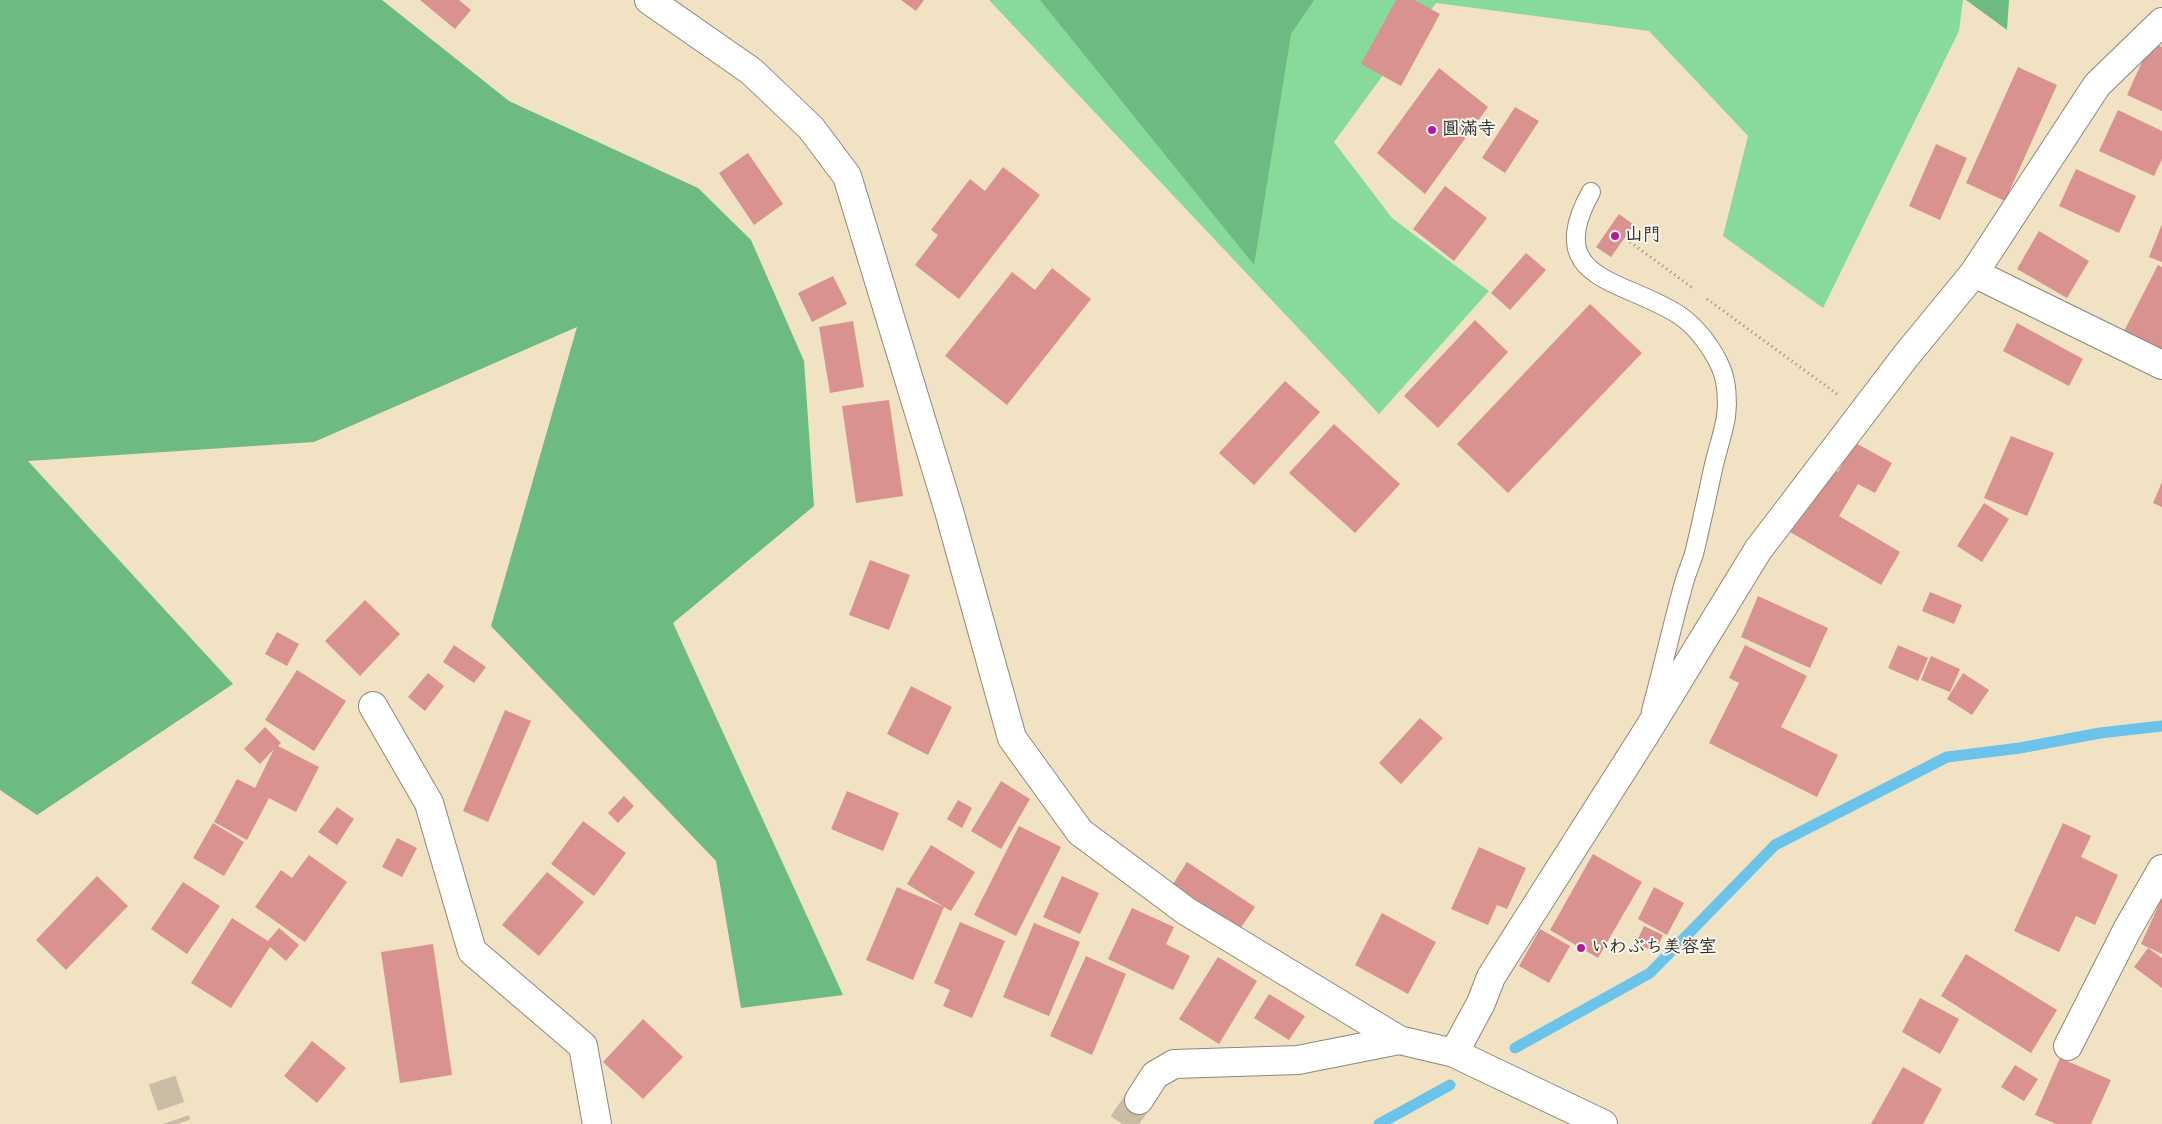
<!DOCTYPE html>
<html>
<head>
<meta charset="utf-8">
<style>
  body { margin:0 }
  canvas { display:block; background:#f2e2c4 }
</style>
</head>
<body>
<canvas width="2162" height="1124"></canvas>
<script>
const g = document.querySelector('canvas').getContext('2d');
g.lineJoin = 'round';
function fill(path, color) {
  g.fillStyle = color;
  g.fill(path, 'evenodd');
}
function trace(path, color, width, dash) {
  g.strokeStyle = color;
  g.lineWidth = width;
  g.lineCap = dash ? 'butt' : 'round';
  g.setLineDash(dash || []);
  g.stroke(path);
}
function label(font, color, halo, rows, align = 'center') {
  g.font = font + ' Mynerve,"Klee One",sans-serif';
  g.lineWidth = 4;
  g.setLineDash([]);
  g.textBaseline = 'middle';
  g.strokeStyle = halo;
  g.fillStyle = color;
  for (const [text, x, y, turn = 0] of rows) {
    g.save();
    g.translate(x, y);
    g.rotate((+turn || 0) * Math.PI / 180);
    g.textAlign = isNaN(turn) ? turn : align;
    if (halo) g.strokeText(text, 0, 0);
    g.fillText(text, 0, 0);
    g.restore();
  }
}
const green = new Path2D(`
  M989 0H1963L1959 31 1823 308 1723 236 1748 136 1649 31 1436 3 1334 142 1392 218 1489 291 1379 414Z`);
const forest = new Path2D(`
  M0 0H382L509 101 698 188 751 240 804 361 814 506 673 623 843 995 741 1008 716 861 491 626 577 327 314 442 28 461 233 684 37 815 0 790Z
  M1040 0H1314L1291 34 1254 265Z
  M1966 0H2009L2007 30Z`);
const stream = new Path2D(`
  M1515 1048 1650 973 1775 845 1947 757 2020 748 2100 733 2162 726
  M1379 1124 1450 1085`);
const building = new Path2D(`
  M420 0H459L471 10 455 29Z
  M901 0H924L916 11Z
  M1396 0H1414L1440 14 1401 86 1361 64Z
  M2151 42 2162 47V111L2127 95Z
  M2018 67 2057 85 2005 201 1966 183Z
  M1439 68 1488 107 1425 194 1377 153Z
  M1515 107 1539 121 1505 173 1482 158Z
  M2118 110 2162 131V159L2154 176 2099 151Z
  M1936 144 1967 158 1940 220 1909 206Z
  M748 153 783 204 754 225 719 173Z
  M1003 167 1040 195 959 299 915 265 938 235 931 230 970 179 985 191Z
  M2076 169 2136 196 2119 233 2059 206Z
  M1445 186 1487 218 1454 261 1413 229Z
  M1619 214 1634 225 1611 257 1596 247Z
  M2162 224V262L2149 257Z
  M2039 231 2089 261 2067 298 2017 269Z
  M1526 253 1546 270 1510 310 1491 293Z
  M2158 265 2162 267V353L2123 333Z
  M1052 268 1091 299 1007 405 945 356 1012 272 1035 290Z
  M833 276 847 304 812 322 798 293Z
  M1590 304 1642 353 1508 493 1457 444Z
  M1475 320 1508 352 1438 428 1404 396Z
  M853 321 864 387 830 393 819 327Z
  M2017 323 2083 359 2069 386 2003 351Z
  M1285 381 1320 412 1254 485 1219 453Z
  M889 400 903 496 856 503 842 406Z
  M1334 424 1400 484 1355 533 1289 473Z
  M2011 436 2054 453 2027 516 1984 498Z
  M1854 442 1892 463 1875 493 1858 484 1839 516 1900 552 1881 585 1790 532 1828 467 1838 472Z
  M2162 482V507L2153 503Z
  M1984 503 2009 519 1982 562 1957 546Z
  M870 560 910 575 889 630 849 615Z
  M1930 592 1962 605 1954 624 1922 611Z
  M1758 596 1828 628 1810 668 1741 637Z
  M365 600 400 634 360 676 325 641Z
  M277 632 299 644 287 666 265 654Z
  M454 645 486 667 474 683 443 662Z
  M1745 645 1807 676 1781 727 1838 755 1817 797 1709 743 1739 683 1729 678Z
  M1898 645 1928 658 1918 681 1888 668Z
  M1931 656 1960 669 1950 692 1921 680Z
  M297 670 346 701 314 751 265 720Z
  M428 673 444 686 425 711 408 697Z
  M1963 673 1989 690 1972 715 1947 699Z
  M911 686 952 707 928 755 887 734Z
  M505 710 531 721 488 822 463 811Z
  M1420 718 1443 738 1401 784 1379 763Z
  M265 727 281 743 278 746 319 767 296 812 269 798 247 840 214 822 237 779 255 788 274 749 260 764 244 749Z
  M1001 781 1030 799 1001 849 971 831Z
  M847 791 899 813 883 851 831 829Z
  M624 796 634 806 618 823 608 813Z
  M958 800 972 808 962 828 947 819Z
  M337 807 354 819 337 845 318 832Z
  M583 821 626 853 594 896 551 864Z
  M213 823 244 842 224 876 193 858Z
  M2063 823 2091 836 2081 857 2118 875 2095 925 2076 916 2059 952 2014 931Z
  M1019 826 1061 847 1016 936 974 915Z
  M397 838 417 848 402 877 382 867Z
  M931 845 975 872 951 911 944 907 913 980 866 960 897 887 944 907 907 884Z
  M1479 847 1526 868 1507 909 1497 905 1488 925 1451 909Z
  M1593 854 1642 882 1598 958 1550 930Z
  M309 855 347 882 305 942 255 907 281 870 292 878Z
  M1187 862 1255 907 1238 932 1171 887Z
  M547 872 584 902 539 956 502 925Z
  M97 876 128 906 66 970 36 940Z
  M1062 876 1099 893 1080 934 1043 917Z
  M183 882 220 906 187 954 151 929Z
  M1654 887 1684 903 1667 935 1638 919Z
  M2162 898V954L2141 944Z
  M1132 908 1174 927 1166 944 1190 956 1173 990 1108 959Z
  M1382 913 1436 942 1408 994 1355 965Z
  M232 918 268 941 279 928 299 945 286 961 270 947 231 1008 191 983Z
  M960 922 1005 941 972 1018 943 1006 950 990 934 983Z
  M1034 923 1080 942 1049 1016 1003 997Z
  M1644 926 1663 935 1655 952 1636 943Z
  M1540 929 1570 946 1549 983 1519 966Z
  M433 944 452 1075 400 1083 381 952Z
  M2148 948 2162 958V988L2134 967Z
  M1966 954 2057 1010 2031 1053 1941 996Z
  M1086 956 1126 974 1092 1055 1050 1036Z
  M1218 957 1257 981 1219 1044 1179 1019Z
  M1269 994 1305 1016 1289 1040 1254 1018Z
  M1920 998 1959 1019 1940 1054 1902 1032Z
  M643 1019 683 1057 643 1099 603 1062Z
  M312 1041 346 1068 317 1103 284 1076Z
  M2060 1058 2111 1080 2091 1124H2056L2035 1115Z
  M2015 1065 2038 1079 2024 1101 2001 1087Z
  M1903 1067 1942 1089 1923 1124H1871Z`);
const minorTunnel = new Path2D(`
  M162 1080 177 1124
  M1122 1124 1139 1100`);
const path = new Path2D(`
  M1630 242 1694 289
  M1707 299 1837 394`);
const service = new Path2D(`
  M1591 192C1541 281 1624 279 1679 315 1697 327 1713 349 1721 368 1727 382 1728 402 1726 417 1723 434 1717 451 1713 469 1707 497 1701 525 1694 554 1690 566 1685 577 1682 590 1671 630 1662 671 1651 711`);
const minor = new Path2D(`
  M649 0 751 71 811 128 847 176 949 511 1012 738 1080 832 1186 911 1399 1040 1454 1053 1603 1124
  M1974 273 2162 365
  M373 706 429 803 472 951 583 1046 597 1124
  M2068 1046 2127 930 2162 869
  M1454 1053 1481 1003 1491 977 1646 733 1758 550 1905 357 1974 273 2097 85 2162 22
  M1139 1100 1155 1075 1174 1064 1298 1060 1399 1040`);
const markers = [
  [1432,130,5,"#b5179e"],
  [1615,236,5,"#b5179e"],
  [1581,948,5,"#b5179e"]
];
const poiNames = [
  ["圓滿寺",1442,130],
  ["山門",1625,236],
  ["いわぶち美容室",1591,948]
];
fill(green, '#88da9b');
fill(forest, '#6eba83');
trace(stream, '#6bc3e9', 11);
fill(building, '#d9928f');
trace(minorTunnel, '#cabda5', 28, [28, 14]);
trace(service, '#8e8678', 20);
trace(minor, '#8e8678', 30);
trace(path, '#8e8678', 3, [1, 4]);
trace(service, '#fff', 18);
trace(minor, '#fff', 28);
for (const [x, y, r, color] of markers) {
  const dot = new Path2D();
  dot.arc(x, y, r, 0, 2 * Math.PI);
  g.fillStyle = color;
  g.fill(dot);
  trace(dot, '#fbf7ec', 2);
}
label('bold 18px', '#2b2b2b', '#fbf7ec', poiNames, 'left');
</script>
</body>
</html>
